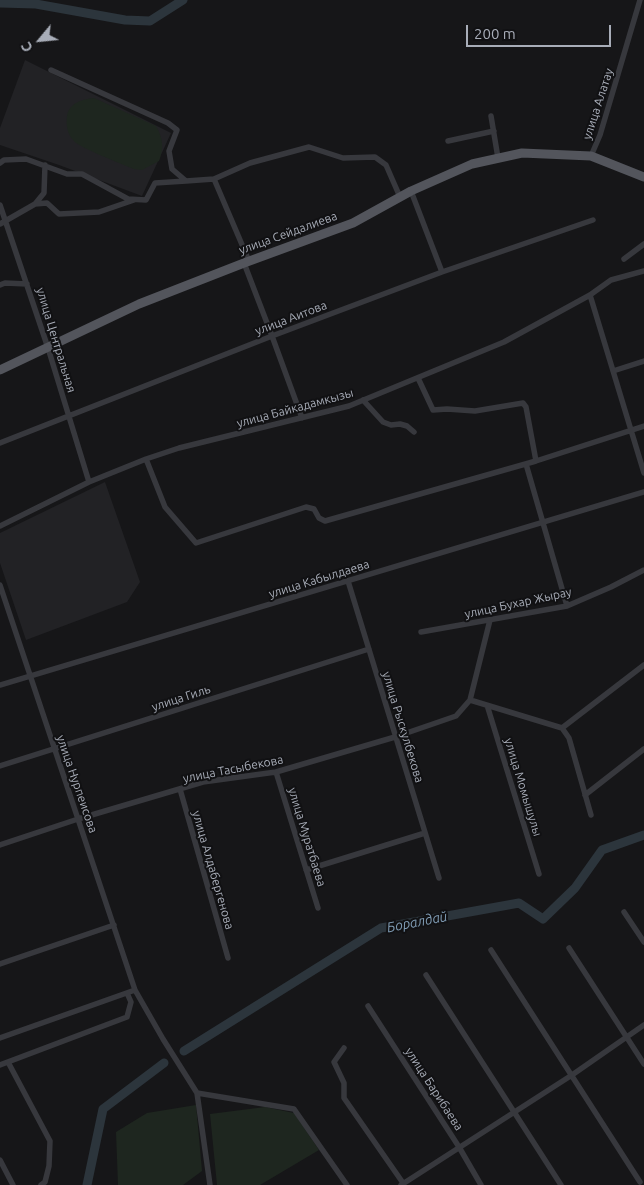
<!DOCTYPE html>
<html>
<head>
<meta charset="utf-8">
<style>
  body { margin:0 }
  #map { position:relative; width:644px; height:1185px; overflow:hidden; background:#161618; font-family:Ubuntu,sans-serif }
  canvas { display:block }
  .north { position:absolute; left:15px; top:15px; width:50px; height:50px; -webkit-text-stroke:4px #111113; paint-order:stroke; rotate:242deg; font-size:14px; font-weight:700; line-height:20px; text-align:center; color:#a8adb8 }
  .north::after { content:''; display:block; margin:auto; width:18px; height:22px; background:#a8adb8; clip-path:polygon(50% 0,100% 100%,50% 72%,0 100%) }
  .scale { position:absolute; left:466px; top:25px; width:145px; height:22px; box-sizing:border-box; border:2px solid #a8adb8; border-top:0; padding-left:6px; font-size:15px; line-height:18px; white-space:nowrap; color:#a8adb8; -webkit-text-stroke:4px #111113; paint-order:stroke }
</style>
</head>
<body>
<div id="map">
<canvas width="644" height="1185"></canvas>
<div class="north">С</div>
<div class="scale">200 m</div>
</div>
<script>
const g = document.querySelector('canvas').getContext('2d');
g.lineJoin = 'round';
function fill(path, color) {
  g.fillStyle = color;
  g.fill(path, 'evenodd');
}
function trace(path, color, width, dash) {
  g.strokeStyle = color;
  g.lineWidth = width;
  g.lineCap = dash ? 'butt' : 'round';
  g.setLineDash(dash || []);
  g.stroke(path);
}
function label(font, color, halo, rows, align = 'center') {
  g.font = font + ' Ubuntu,sans-serif';
  g.lineWidth = 4;
  g.setLineDash([]);
  g.textBaseline = 'middle';
  g.strokeStyle = halo;
  g.fillStyle = color;
  for (const [text, x, y, turn = 0] of rows) {
    g.save();
    g.translate(x, y);
    g.rotate((+turn || 0) * Math.PI / 180);
    g.textAlign = isNaN(turn) ? turn : align;
    if (halo) g.strokeText(text, 0, 0);
    g.fillText(text, 0, 0);
    g.restore();
  }
}
const built = new Path2D(`
  M25 60 171 133 142 196 59 165 0 145V128Z
  M105 482 140 582 127 602 26 640 0 563V533Z`);
const green = new Path2D(`
  M94 98 156 126C163 138 164 148 159 161L142 170 134 169C122 164 80 148 74 141 67 134 66 125 67 116 69 103 83 99 94 98Z
  M196 1105 202 1171 183 1185H118L116 1132 147 1113Z
  M265 1107 294 1113 319 1150 260 1185H217L210 1114Z`);
const river = new Path2D(`
  M0 3 36 4 125 20 150 21 183 0
  M184 1051 381 928 519 903 543 919 575 888 602 850 644 835
  M87 1185 103 1109 164 1063`);
const street = new Path2D(`
  M51 70 168 123 177 130 169 151 172 169 186 181 214 179 250 163 309 147 343 158 375 157 386 165 400 197
  M491 116 498 158
  M448 141 494 131
  M591 156 600 135 640 0
  M0 163 4 160 26 159 67 174H82L128 199 146 200 155 183 186 181
  M214 179 249 261
  M411 191 442 272
  M35 204 47 203 59 214 99 212 134 200
  M0 205 48 348 89 482
  M0 224 35 204 44 193 45 165
  M624 259 644 244
  M244 263 272 336 302 418
  M0 285 5 283 27 284
  M590 295 644 473
  M613 371 644 361
  M418 378 433 410 447 409 475 411 523 403 526 407 536 461
  M363 400 383 422 391 425 400 424 407 426 414 432
  M0 443 272 336 442 272 593 220
  M146 459 165 507 196 543 306 507 314 509 319 518 325 521 536 461 644 426
  M526 464 567 606
  M0 526 89 482 146 459 179 448 349 406 504 342 590 295 611 280 644 271
  M348 581 439 878
  M0 585 135 990 163 1039 197 1093 210 1185
  M421 632 567 606 611 587 644 570
  M0 685 644 492
  M470 700 562 728
  M487 705 539 874
  M562 728 644 665
  M562 728 569 738 591 815
  M0 766 369 649
  M276 772 318 908
  M180 789 228 958
  M585 795 644 749
  M0 845 78 819 203 782 276 772 395 737 456 716 470 700 490 620
  M306 870 425 833
  M624 912 644 942
  M569 948 644 1064
  M491 950 640 1182
  M0 964 114 925
  M426 975 561 1185
  M368 1006 459 1147 481 1185
  M0 1038 135 990
  M344 1048 334 1062 344 1083V1098L403 1183
  M8 1062 50 1141 49 1166 45 1182 41 1185
  M0 1065 127 1017 131 1002 127 993
  M197 1093 294 1109 347 1185
  M0 1160 13 1185
  M401 1185 572 1075 644 1025`);
const primary = new Path2D(`
  M0 370 139 304 244 263 353 223 411 191 472 164 522 153 591 156 644 177`);
const streetNames = [
  ["улица Алатау",598,104,-72],
  ["улица Сейдалиева",288,233,-20],
  ["улица Аитова",291,318,-21],
  ["улица Центральная",56,340,73],
  ["улица Байкадамкызы",295,408,-15],
  ["улица Кабылдаева",319,579,-17],
  ["улица Бухар Жырау",518,603,-12],
  ["улица Гиль",181,698,-18],
  ["улица Рыскулбекова",403,727,73],
  ["улица Тасыбекова",233,769,-11],
  ["улица Нурпеисова",77,784,71],
  ["улица Момышулы",523,787,73],
  ["улица Муратбаева",307,837,73],
  ["улица Алдабергенова",213,870,74],
  ["улица Барибаева",434,1089,57]
];
const waterNames = [
  ["Боралдай",417,922,-11]
];
fill(built, '#222225');
fill(green, '#1e261f');
trace(river, '#2c353c', 9);
trace(street, '#37383d', 5.5);
trace(primary, '#53555c', 9);
label('12px', '#a8adb8', '#111113', streetNames);
label('italic 14px', '#7f9bb3', '#111113', waterNames);
</script>
</body>
</html>
